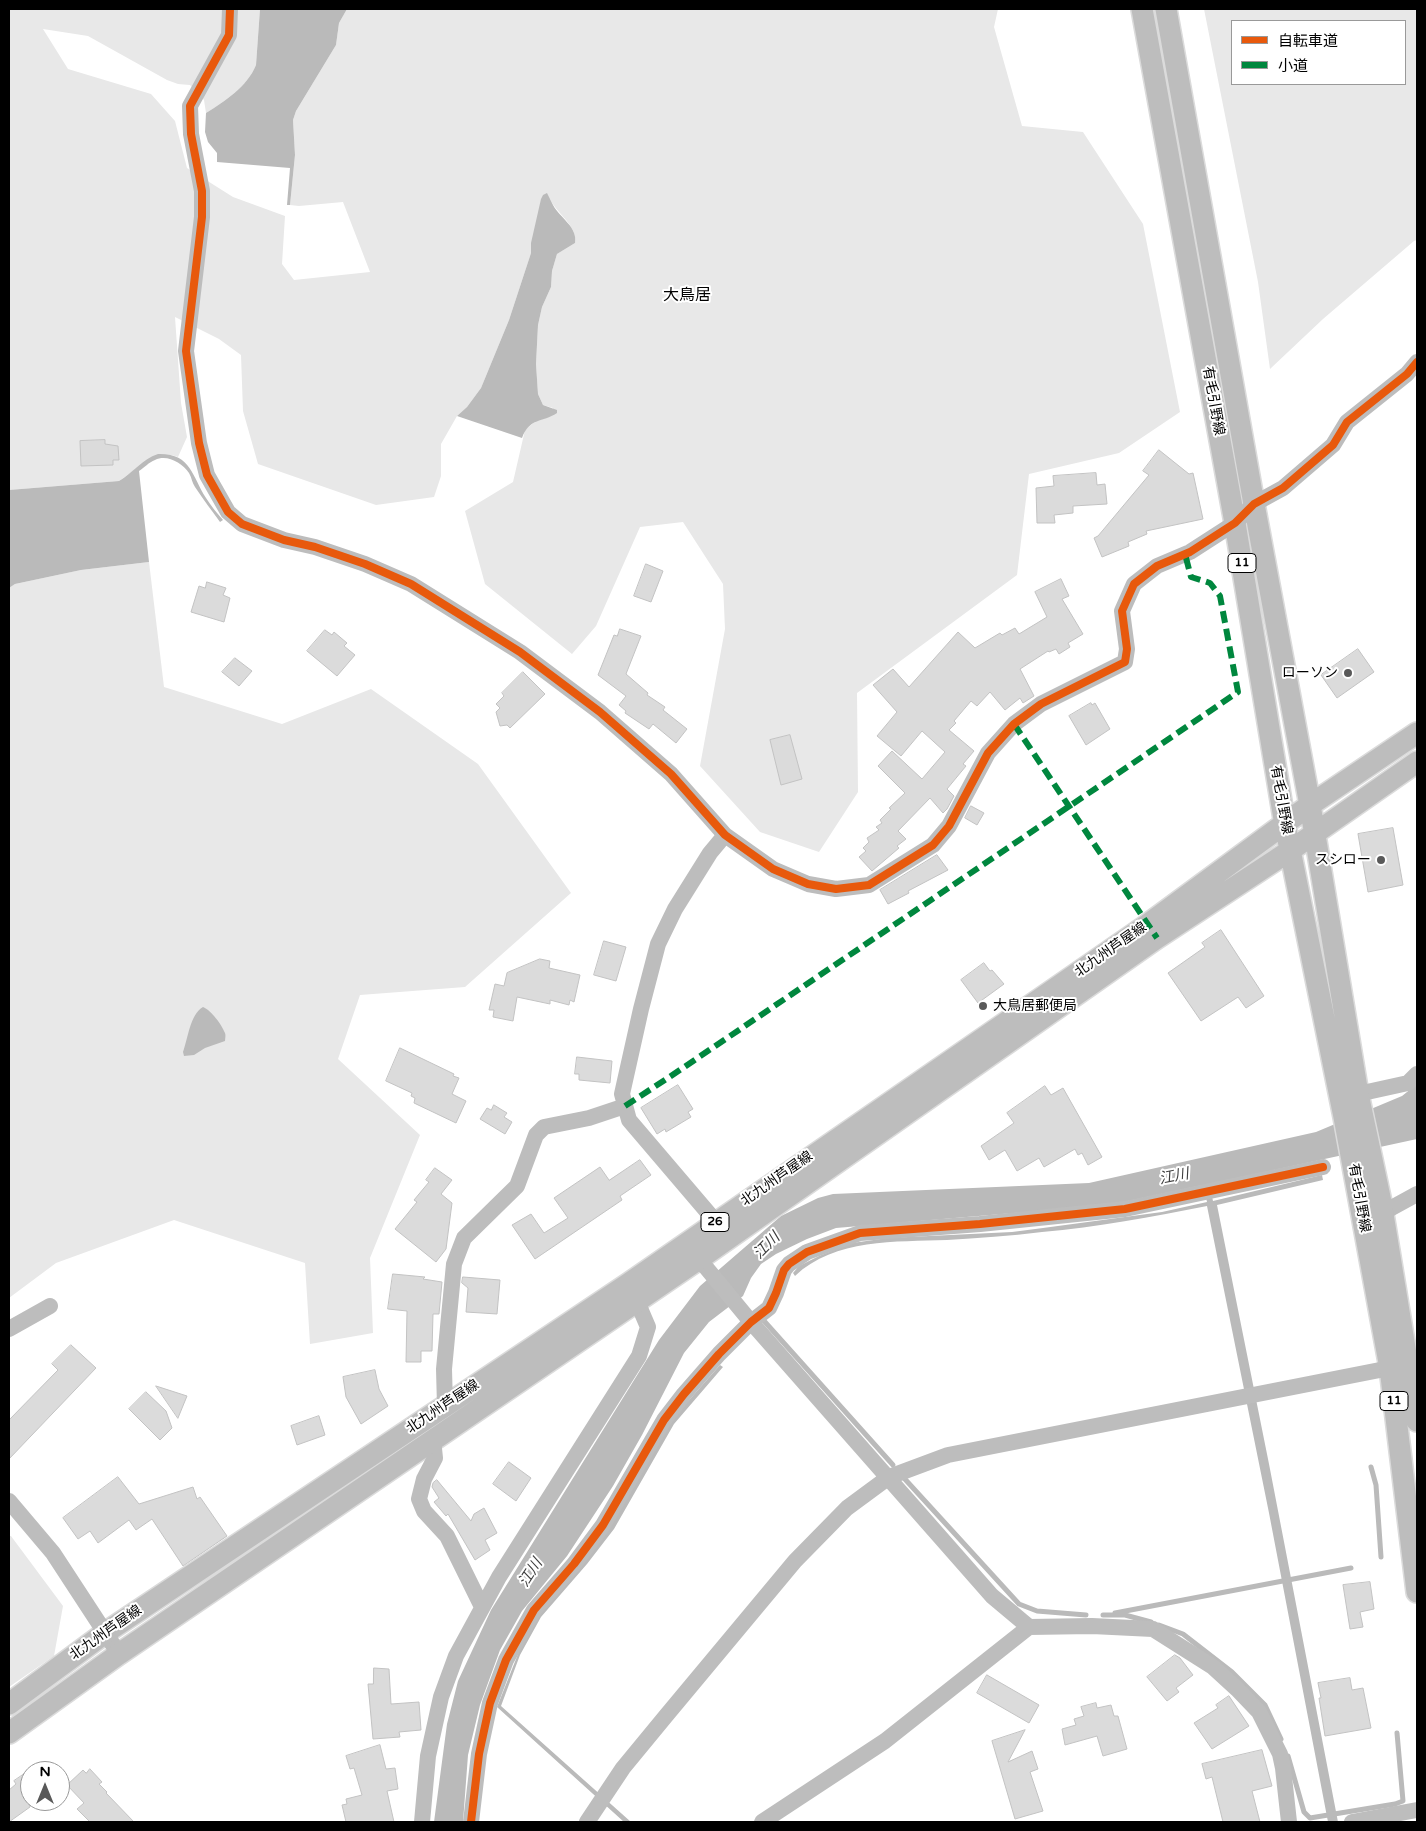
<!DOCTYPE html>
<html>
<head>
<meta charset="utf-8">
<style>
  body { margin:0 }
  #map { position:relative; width:1426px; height:1831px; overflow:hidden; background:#fff; font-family:"Varela Round","Noto Sans JP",sans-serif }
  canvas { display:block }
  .frame { position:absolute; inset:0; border:10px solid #000; pointer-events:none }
  .legend { position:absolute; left:1231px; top:20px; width:175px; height:65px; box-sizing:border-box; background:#fff; border:1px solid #999; margin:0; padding:6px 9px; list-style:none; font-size:15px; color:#000 }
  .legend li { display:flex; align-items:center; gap:10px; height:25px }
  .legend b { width:25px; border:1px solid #999 }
  .north { position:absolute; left:20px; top:1761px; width:50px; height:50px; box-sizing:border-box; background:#fff; border:1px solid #999; border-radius:50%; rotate:0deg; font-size:14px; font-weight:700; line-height:20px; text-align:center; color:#000 }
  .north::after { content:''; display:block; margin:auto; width:18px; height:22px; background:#595959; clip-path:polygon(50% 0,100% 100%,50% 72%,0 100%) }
</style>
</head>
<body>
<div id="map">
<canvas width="1426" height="1831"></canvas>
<div class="frame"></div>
<ul class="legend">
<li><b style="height:6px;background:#e8590c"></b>自転車道</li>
<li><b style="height:6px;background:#00873e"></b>小道</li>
</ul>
<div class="north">N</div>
</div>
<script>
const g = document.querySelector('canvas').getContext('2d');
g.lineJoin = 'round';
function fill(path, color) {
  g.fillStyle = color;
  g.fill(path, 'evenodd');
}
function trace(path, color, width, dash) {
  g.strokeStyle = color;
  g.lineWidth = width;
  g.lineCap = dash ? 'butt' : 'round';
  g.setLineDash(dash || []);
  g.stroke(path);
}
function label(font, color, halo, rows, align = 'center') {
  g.font = font + ' "Varela Round","Noto Sans JP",sans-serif';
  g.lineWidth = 4;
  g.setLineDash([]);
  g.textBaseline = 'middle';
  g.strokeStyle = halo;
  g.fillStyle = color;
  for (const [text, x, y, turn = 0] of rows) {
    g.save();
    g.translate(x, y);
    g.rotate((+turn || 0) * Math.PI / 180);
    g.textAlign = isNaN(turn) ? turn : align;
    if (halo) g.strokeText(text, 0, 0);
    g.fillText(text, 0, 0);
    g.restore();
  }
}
const green = new Path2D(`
  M9 9H260L256 65C247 87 225 101 206 113L204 100 190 85 178 84 167 80 88 36 43 29 68 69 151 94 175 121 187 168 233 197 285 216 282 264 294 280 370 272 343 202 299 206 290 205 295 155 293 120 296 111 336 45 339 23 347 9H998L994 27 1022 126 1083 132 1143 224 1180 412 1119 453 1029 474 1017 575 857 693 858 792 819 852 760 832 700 766 725 629 723 584 683 522 640 527 596 626 572 654 485 584 465 511 513 482 525 430 537 420 553 415V408L543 405 538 394 536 364 538 325 542 307 551 287 552 271 557 254 575 243C578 226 557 214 550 199L535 229 531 253 509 320 481 388 467 407 457 416 441 444V476L434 497 376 505 258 464 243 411 241 355 219 339 175 317 181 403 187 437 178 457C154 448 138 469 119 481L9 490Z
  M1204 9H1417V240L1414 241 1323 319 1270 369 1258 282ZM1232 21H1405V84H1232Z
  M149 562 164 687 282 724 371 689 478 764 571 893 465 987 360 995 338 1059 420 1135 370 1258 373 1333 310 1344 305 1263 174 1220 56 1263 9 1298V588L15 584 81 570Z
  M9 1536H11L63 1606 54 1656 9 1687Z`);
const water = new Path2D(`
  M260 9 305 10 309 9H347L339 23 336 45 296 111 293 120 295 155 290 205H287L290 168 217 162V153L208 142 205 132 206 113C225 101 247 87 256 65Z
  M547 193C549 197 551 201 553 205 560 218 578 227 575 243L557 254 552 271 551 287 542 307 538 325 536 364 538 394 543 405 557 410V413C542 423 530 417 522 438L457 416 467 407 481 388 509 320 531 253V243L541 199 543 195Z
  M158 454C191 453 192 476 206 498 211 506 217 513 223 520L220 522C212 511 203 499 195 487 192 483 192 478 189 473 182 463 167 454 155 460 149 462 144 468 139 471L149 562 81 570 15 584 9 588V490L119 481C133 473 142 459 158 454Z
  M203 1007C211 1010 222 1025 225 1033 226 1035 225 1039 225 1041L205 1048 194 1055 184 1056 183 1052C188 1039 190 1014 203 1007Z
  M1417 1084V1139L1209 1184 1213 1201 1322 1175 1323 1180 1217 1205 1269 1464 1338 1822H1328L1269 1513 1207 1206C1152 1217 1097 1227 1042 1232 1010 1236 978 1238 947 1240 896 1242 835 1238 795 1276L793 1273 799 1266 819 1256 852 1243 888 1238 1012 1232 1043 1228 1162 1212 1207 1202 1203 1185 1109 1205 836 1228 807 1239 776 1254 761 1264 751 1278 743 1296 709 1322 684 1353 642 1435 613 1486 567 1556 522 1611 500 1650 480 1705 468 1755 463 1822H434L447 1724 458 1681 491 1610 659 1340 700 1286 781 1216 818 1198 833 1194 1089 1183 1316 1132 1402 1096Z
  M720 1365 723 1367 674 1424 614 1529 587 1564 541 1617 520 1655 501 1706 631 1822H624L497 1707 520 1649 536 1617 675 1416Z`);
const stream = new Path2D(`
  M765 1322 893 1465
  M1371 1467 1376 1485 1381 1557
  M903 1477 1019 1604 1037 1611 1086 1615
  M1115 1613 1351 1568
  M1103 1615H1125L1151 1622
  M1159 1625 1183 1634 1232 1672 1265 1705 1281 1739
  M1288 1756 1304 1812 1310 1818 1395 1804 1403 1801 1397 1733`);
const building = new Path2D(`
  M105 440V444L118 446 119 460H113V465L81 466 80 441Z
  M1159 450 1189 474 1193 473 1203 519 1146 531 1147 534 1128 542 1129 546 1102 557 1094 538 1098 536 1149 475 1143 471Z
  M1096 473 1097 485 1105 484 1107 504 1073 506V513L1054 515 1055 523H1037L1036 488 1054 486 1053 476Z
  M646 564 663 571 651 602 634 596Z
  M1061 579 1069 596 1062 599 1083 634 1068 643 1070 647 1059 654 1056 649 1049 652 1048 651 1020 669 1034 696 1023 703 1020 698 1005 710 990 692 977 706 971 701 954 721 956 723 949 730 974 751 963 764 966 766 947 789 954 796 947 809 943 813 930 798 898 831 906 839 897 846 899 848 872 871 859 857 866 851 863 848 869 842 867 838 879 830 876 827 882 823 880 820 891 809 889 808 905 793 878 766 892 751 922 779 945 752 922 731 901 756 877 736 897 712 873 685 893 669 909 687 958 632 975 648 1000 633 1002 635 1015 628 1019 634 1047 617 1035 592Z
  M207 582 226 588 223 595 230 598 224 622 191 612 199 586 205 588Z
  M620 629 641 636 626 674 648 693 647 695 665 707 663 710 687 729 676 743 653 724 649 729 625 713 626 711 619 705 626 696 598 675 614 635 617 636Z
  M325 630 332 635 334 632 347 643 344 646 355 655 337 676 307 651Z
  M1358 649 1374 672 1337 698 1321 675Z
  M235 658 252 671 239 686 222 672Z
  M523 672 545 694 510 728 507 725 500 726 496 712 500 708 496 704 504 696 502 693Z
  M1091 703 1092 705 1095 703 1110 729 1086 745 1069 716Z
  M790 735 802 779 781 785 770 740Z
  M971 806 984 813 977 825 965 818Z
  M1393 828 1403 885 1368 892 1358 834Z
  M937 855 948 870 908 891 909 893 888 904 880 890Z
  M1221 930 1264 996 1246 1008 1238 997 1201 1021 1168 973 1205 947 1202 943Z
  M604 941 626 947 616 981 594 975Z
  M540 959 550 961 549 968 580 975 574 1002 570 1000 569 1005 550 1000V1004L517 997 513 1021 493 1017 494 1010H489L495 984 504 986 507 973Z
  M984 963 990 971 992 970 1004 984 978 1003 961 980Z
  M400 1048 454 1074 453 1076 459 1078 452 1094 466 1101 456 1123 414 1103 415 1098 411 1096 412 1093 386 1081Z
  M577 1057 612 1061 610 1083 579 1080V1074H575Z
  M678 1085 693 1109 688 1112 691 1117 666 1132 665 1129 657 1134 641 1108Z
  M1045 1086 1051 1095 1063 1088 1102 1157 1088 1165 1082 1153 1078 1155 1075 1149 1044 1167 1039 1158 1017 1171 1005 1150 989 1160 981 1146 1014 1123 1007 1113Z
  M494 1105 507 1113 504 1117 512 1122 505 1134 480 1119 487 1108 491 1110Z
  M640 1160 651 1175 620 1196 622 1200 535 1259 512 1225 531 1214 544 1233 568 1218 554 1198 600 1167 609 1180Z
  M435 1168 452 1180 441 1194 452 1203 446 1249 436 1262 395 1229 417 1202 414 1200 429 1182 426 1180Z
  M393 1274 425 1277 423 1279 442 1282 439 1314H433L432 1351H421V1362H406L407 1311 388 1309Z
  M463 1277 500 1280 497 1314 466 1312 468 1288 462 1283Z
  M71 1345 96 1368 9 1459V1420L58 1370 52 1364Z
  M375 1370 379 1389 388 1406 361 1424 346 1397 343 1377Z
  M156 1386 187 1396 178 1418Z
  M146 1392 166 1411 172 1428 160 1440 129 1409Z
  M319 1416 325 1435 297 1445 291 1426Z
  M509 1462 531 1478 516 1501 493 1484Z
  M118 1477 139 1504 193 1487 197 1499 200 1497 227 1536 183 1566 152 1519 136 1530 129 1520 98 1543 90 1531 78 1539 63 1518Z
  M437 1480 471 1521 474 1514 484 1508 497 1533 485 1540 490 1550 475 1560 448 1514 446 1516 434 1502 439 1498 432 1487 433 1483Z
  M1370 1582 1374 1609 1360 1612 1363 1627 1350 1629 1343 1585Z
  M1175 1655 1180 1658 1193 1675 1176 1688 1179 1692 1167 1701 1147 1677Z
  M374 1668 389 1669 391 1704 419 1702 421 1730 399 1732 400 1737 373 1739 368 1684H373Z
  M987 1675 1039 1705 1029 1723 977 1693Z
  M1350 1678 1352 1690 1363 1688 1371 1728 1325 1736 1319 1698H1321L1318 1683Z
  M1229 1696 1249 1726 1212 1749 1194 1723 1218 1708 1216 1705Z
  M1096 1703 1097 1708 1111 1705 1114 1716H1118L1127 1749 1103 1756 1097 1736 1065 1745 1062 1729 1076 1725 1074 1719 1084 1716 1081 1707Z
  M1025 1730 1008 1762 1032 1751 1038 1769 1030 1772 1043 1811 1015 1819 992 1741Z
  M380 1745 386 1769 395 1768 398 1789 387 1791 394 1822H346L342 1805 347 1804 346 1799 362 1795 354 1768 350 1769 346 1756Z
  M1262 1750 1272 1786 1252 1791 1260 1822H1223L1212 1777 1206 1779 1202 1764Z
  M90 1769 102 1782 99 1784 107 1792 106 1793 134 1822H90L77 1809 84 1803 67 1785 83 1770 86 1773Z
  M30 1770V1807L9 1822V1790L16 1784 14 1781Z`);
const minor = new Path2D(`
  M230 9 229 35 190 106 191 134 202 191V217L186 351 199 443 207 475 228 512 242 524 284 540 315 547 365 564 411 584 520 652 600 712 671 774 725 835 773 869 808 884 836 889 869 885 933 845 949 826 988 753 1014 724 1041 704 1125 662 1127 649 1122 611 1134 584 1157 566 1190 552 1235 523 1254 504 1283 488 1333 445 1347 422 1407 374 1417 362
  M1358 1094 1408 1083 1417 1074
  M1375 1217 1417 1194
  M716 1222 629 1120 622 1094 641 1009 658 944 675 909 710 853 725 835
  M699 1259 751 1322 992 1596 1029 1627
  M9 1329 50 1306
  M445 1406 444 1369 454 1264 464 1238 517 1186 536 1135 544 1127 589 1118 625 1106
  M433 1439 435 1458 424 1479 419 1499 424 1511 447 1536 482 1607
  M9 1501 53 1553 119 1654
  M422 1822 428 1756 441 1697 456 1656 499 1577 639 1356 648 1327 633 1292
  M471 1822 479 1754 490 1703 506 1660 534 1610 574 1564 603 1525 664 1420 684 1394 719 1354 751 1322 769 1308 776 1293 784 1270 789 1264 807 1252 860 1233 980 1224 1125 1209 1323 1167
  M587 1822 623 1768 665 1717 795 1561 847 1508 889 1477 948 1455 1390 1368
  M762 1822 885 1741 1029 1627 1092 1626 1153 1629 1213 1667 1237 1689 1259 1712 1280 1754 1283 1768 1289 1822
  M1352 1822 1417 1810`);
const major = new Path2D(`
  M1142 9 1235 523 1285 825 1344 1117 1390 1368 1417 1592
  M1166 9 1254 504 1310 805 1358 1094 1381 1202 1417 1421
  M9 1704 105 1633 628 1284 1147 925 1310 805 1417 733
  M9 1733 119 1654 699 1259 1157 938 1291 850 1417 762`);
const quiet = new Path2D(`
  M1014 724 1157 938
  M625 1106 668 1078 1238 692 1220 596 1210 583 1191 577 1185 554`);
const cycleway = new Path2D(`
  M230 9 229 35 190 106 191 134 202 191V217L186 351 199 443 207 475 228 512 242 524 284 540 315 547 365 564 411 584 520 652 600 712 671 774 725 835 773 869 808 884 836 889 869 885 933 845 949 826 988 753 1014 724 1041 704 1125 662 1127 649 1122 611 1134 584 1157 566 1190 552 1235 523 1254 504 1283 488 1333 445 1347 422 1407 374 1417 362
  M471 1822 479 1754 490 1703 506 1660 534 1610 574 1564 603 1525 664 1420 684 1394 719 1354 751 1322 769 1308 776 1293 784 1270 789 1264 807 1252 860 1233 980 1224 1125 1209 1323 1167`);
const markers = [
  [1348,673,5,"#595959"],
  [1381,860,5,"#595959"],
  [983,1006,5,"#595959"]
];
const shields = [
  [1242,563,28],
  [715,1222,28],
  [1394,1401,28]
];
const shieldNames = [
  ["11",1242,563],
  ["26",715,1222],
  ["11",1394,1401]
];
const streetNames = [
  ["有毛引野線",1213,401,80],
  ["有毛引野線",1281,800,80],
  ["北九州芦屋線",1111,950,-35],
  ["北九州芦屋線",777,1179,-35],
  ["有毛引野線",1359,1198,80],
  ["北九州芦屋線",443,1407,-34],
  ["北九州芦屋線",106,1633,-35]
];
const poiNames = [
  ["ローソン",1338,673],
  ["スシロー",1371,860],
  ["大鳥居郵便局",993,1006,"left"]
];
const waterNames = [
  ["江川",1174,1177,-11],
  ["江川",767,1246,-45],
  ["江川",531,1573,-57]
];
const quarterNames = [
  ["大鳥居",687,296]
];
fill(green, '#e8e8e8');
fill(water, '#bababa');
trace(stream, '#bababa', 5);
fill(building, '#dbdbdb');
trace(building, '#c3c3c3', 1);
trace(major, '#dbdbdb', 24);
trace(minor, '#bdbdbd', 16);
trace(major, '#bdbdbd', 21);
trace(quiet, '#00873e', 6, [12, 6]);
trace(cycleway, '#e8590c', 8);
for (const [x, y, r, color] of markers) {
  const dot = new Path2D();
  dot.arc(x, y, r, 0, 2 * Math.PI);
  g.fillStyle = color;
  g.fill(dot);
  trace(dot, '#fff', 2);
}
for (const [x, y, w] of shields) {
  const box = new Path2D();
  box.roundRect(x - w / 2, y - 9.5, w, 19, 4);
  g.fillStyle = '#fff';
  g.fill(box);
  trace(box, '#000', 1);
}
label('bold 12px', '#000', null, shieldNames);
label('14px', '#000', '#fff', streetNames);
label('14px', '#000', '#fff', poiNames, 'right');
label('italic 15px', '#3d3d3d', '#fff', waterNames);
label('16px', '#000', '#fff', quarterNames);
</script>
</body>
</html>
